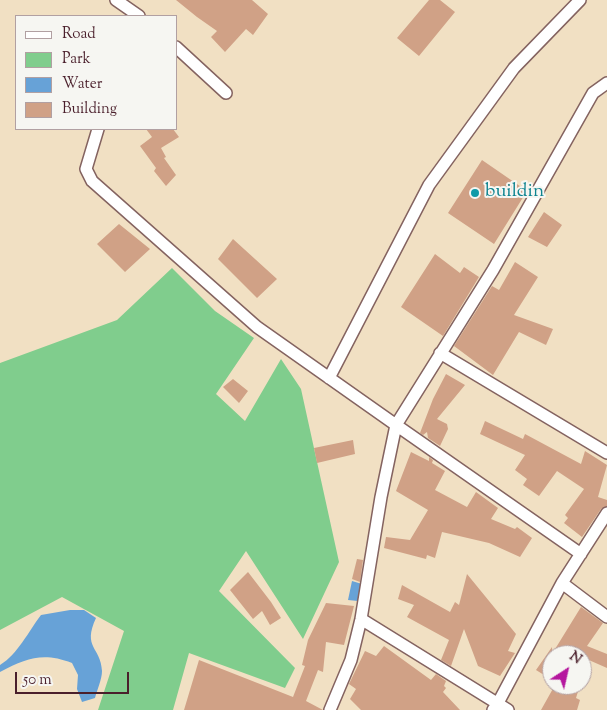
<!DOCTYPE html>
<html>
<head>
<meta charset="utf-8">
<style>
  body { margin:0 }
  #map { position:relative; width:607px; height:710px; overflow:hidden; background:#f1e0c3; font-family:"Sorts Mill Goudy",serif }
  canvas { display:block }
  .legend { position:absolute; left:15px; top:15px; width:162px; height:115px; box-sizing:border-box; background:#f6f6f2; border:1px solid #b1a0a2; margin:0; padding:6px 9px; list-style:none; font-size:15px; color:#4a1f2b }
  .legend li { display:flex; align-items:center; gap:10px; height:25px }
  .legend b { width:25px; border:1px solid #b1a0a2 }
  .north { position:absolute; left:542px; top:645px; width:50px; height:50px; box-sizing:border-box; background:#f6f6f2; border:1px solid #b1a0a2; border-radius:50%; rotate:35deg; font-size:14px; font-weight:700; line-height:20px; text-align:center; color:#4a1f2b }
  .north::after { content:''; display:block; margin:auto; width:18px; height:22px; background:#b5179e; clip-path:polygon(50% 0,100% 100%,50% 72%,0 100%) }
  .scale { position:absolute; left:15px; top:672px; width:114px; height:22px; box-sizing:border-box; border:2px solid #4a1f2b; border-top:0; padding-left:6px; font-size:15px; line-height:18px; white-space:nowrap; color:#4a1f2b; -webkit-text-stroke:4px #f6f6f2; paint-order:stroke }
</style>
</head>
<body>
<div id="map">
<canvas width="607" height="710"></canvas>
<ul class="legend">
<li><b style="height:6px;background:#fff"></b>Road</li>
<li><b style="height:14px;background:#80cd8d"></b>Park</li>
<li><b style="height:14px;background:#67a2d7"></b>Water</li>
<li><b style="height:14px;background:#d0a186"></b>Building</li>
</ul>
<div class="north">N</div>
<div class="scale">50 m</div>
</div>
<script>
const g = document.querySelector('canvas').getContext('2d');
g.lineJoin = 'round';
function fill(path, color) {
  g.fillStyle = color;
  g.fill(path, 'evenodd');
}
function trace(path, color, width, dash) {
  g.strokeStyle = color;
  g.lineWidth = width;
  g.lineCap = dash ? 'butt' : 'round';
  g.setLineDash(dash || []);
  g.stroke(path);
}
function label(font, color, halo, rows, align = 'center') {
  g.font = font + ' "Sorts Mill Goudy",serif';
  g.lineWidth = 4;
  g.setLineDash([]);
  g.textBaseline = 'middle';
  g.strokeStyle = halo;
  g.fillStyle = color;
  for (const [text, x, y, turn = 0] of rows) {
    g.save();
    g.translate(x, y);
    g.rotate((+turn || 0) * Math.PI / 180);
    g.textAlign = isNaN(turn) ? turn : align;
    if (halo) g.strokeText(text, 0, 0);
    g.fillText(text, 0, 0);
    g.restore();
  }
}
const green = new Path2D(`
  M172 268 215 311 254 338 216 394 245 421 281 359 301 389 339 562 303 639 246 551 219 591 295 668 285 688 189 653 173 710H98L124 631 62 597 0 630V363L117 320Z`);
const water = new Path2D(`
  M352 581 362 584 358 601 348 600Z
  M70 610H84L96 618C82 648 101 647 102 671 102 679 97 690 95 698L82 702 77 689 78 675 72 663C43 652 27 658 0 672V665C18 654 28 632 41 615Z`);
const building = new Path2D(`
  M176 0H252L268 14 253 35 246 29 225 52 211 37 217 31 197 17Z
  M429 0H440L455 12 419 56 397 38Z
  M146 129H173L179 137 161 148 166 157 164 158 176 175 166 186 154 171 156 168 140 146 152 137Z
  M482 160 527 191 494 244 448 213Z
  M544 212 562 225 547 247 528 237Z
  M119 224 150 249 125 272 97 244Z
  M233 239 277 279 257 298 218 259Z
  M435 254 460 273 464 267 479 277 443 336 401 307Z
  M515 262 538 277 514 315 553 329 546 345 519 332 493 375 454 346 492 286 499 290Z
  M446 374 465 385 437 419 447 424 448 429 440 446 428 438 427 432 423 435 420 433 433 399Z
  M233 379 248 391 239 403 223 387Z
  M485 421 523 439 525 434 581 464 585 451 607 465 598 497 607 500V506L601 509 582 537 564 523 568 518 565 515 584 489 557 471 539 496 523 485 527 479 515 470 525 455 480 434Z
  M353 440 355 454 317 463 314 448Z
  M411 452 429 461V457L433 460 432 463 445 471 435 490 467 507 476 492 498 508 491 519 515 529 517 527 532 538 520 557 489 543 442 532 435 558 427 555 426 559 384 548 386 537 410 540 428 510 396 491Z
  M357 559 363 560 360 582 352 579Z
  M248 572 271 602 281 618 270 625 262 611 253 619 230 590Z
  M467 574 516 634 508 651 515 653 500 676 478 666 464 629 451 666 441 660 449 640 407 617 414 605 398 599 402 585 450 612 455 602 459 605Z
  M326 603 354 606 344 645 326 642 323 672 318 670 306 701 323 710H184L199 660 293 697 305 666 302 665 308 640Z
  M581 607 603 623 587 646 607 654V668L582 657V655H552V680L536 670 552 647V654Z
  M384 646 431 680 436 674 446 681 444 686 446 688 443 692 460 710H361L350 699 356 689 349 684 365 651 376 656Z
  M555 685H580L576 698 580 700 577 710H541Z`);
const street = new Path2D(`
  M116 0 139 16
  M176 47 226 93
  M98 129 86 169 92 181 257 327 396 425 581 554
  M440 353 607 453
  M329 378 429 185 514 68 580 0
  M562 583 607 617
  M361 619 508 710
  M330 710 351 660 361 619 381 497 396 425 493 270 593 93 607 83
  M493 710 498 703 562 583 607 513`);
const markers = [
  [475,193,5,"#0f9aa8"]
];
const cultureNames = [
  ["buildin",485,193]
];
fill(green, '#80cd8d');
fill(water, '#67a2d7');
fill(building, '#d0a186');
trace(street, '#846360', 14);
trace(street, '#fff', 11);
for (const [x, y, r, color] of markers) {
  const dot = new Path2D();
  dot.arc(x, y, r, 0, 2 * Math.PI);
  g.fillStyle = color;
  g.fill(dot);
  trace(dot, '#f6f6f2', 2);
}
label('19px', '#0d838f', '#f6f6f2', cultureNames, 'left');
</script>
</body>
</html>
